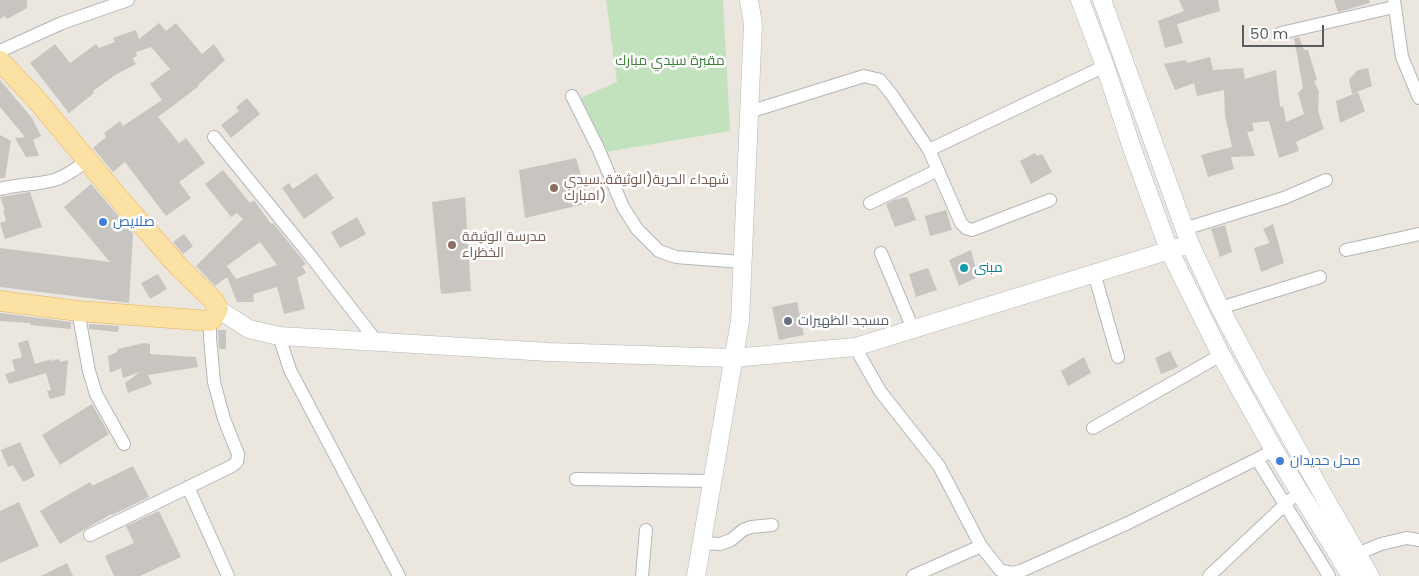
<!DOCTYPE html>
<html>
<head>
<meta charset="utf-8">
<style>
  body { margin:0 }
  #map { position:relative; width:1419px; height:576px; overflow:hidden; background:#ebe7df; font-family:Poppins,sans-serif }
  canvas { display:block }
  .scale { position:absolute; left:1242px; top:25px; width:82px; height:22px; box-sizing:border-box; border:2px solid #585d60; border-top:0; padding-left:6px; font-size:15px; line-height:18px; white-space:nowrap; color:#585d60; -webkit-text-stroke:4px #fff; paint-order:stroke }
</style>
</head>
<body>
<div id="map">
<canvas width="1419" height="576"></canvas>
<div class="scale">50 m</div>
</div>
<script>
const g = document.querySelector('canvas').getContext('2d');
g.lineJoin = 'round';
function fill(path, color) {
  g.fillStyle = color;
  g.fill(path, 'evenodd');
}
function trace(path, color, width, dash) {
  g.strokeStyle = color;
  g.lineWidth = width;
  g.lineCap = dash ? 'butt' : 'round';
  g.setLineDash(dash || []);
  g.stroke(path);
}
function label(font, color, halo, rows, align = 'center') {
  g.font = font + ' Poppins,Cairo,sans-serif';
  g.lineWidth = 5;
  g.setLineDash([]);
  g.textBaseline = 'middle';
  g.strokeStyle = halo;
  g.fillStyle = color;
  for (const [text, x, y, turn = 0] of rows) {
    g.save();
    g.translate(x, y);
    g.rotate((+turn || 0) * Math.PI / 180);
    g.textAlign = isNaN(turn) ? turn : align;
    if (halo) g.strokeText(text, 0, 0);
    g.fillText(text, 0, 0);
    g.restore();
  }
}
const green = new Path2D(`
  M606 0H723L730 131 606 152 580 98 617 82Z`);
const building = new Path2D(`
  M0 0H27V8L7 19 5 16 0 19Z
  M1179 0H1218L1220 11 1177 24 1183 43 1165 48 1158 21 1184 11Z
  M1334 0H1369L1370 3 1338 12Z
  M159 23 166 31 176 23 202 54 214 44 225 60 198 85 199 86 158 117 179 143 186 138 205 163 179 182 191 198 166 216 125 162 113 172 93 148 106 137 104 133 120 121 123 126 162 100 150 84 170 69 151 47 136 52 137 56 133 58 136 64 115 75 93 91 94 93 69 113 30 63 55 44 70 63 96 44 99 48 115 42 113 38 136 30 139 39Z
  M1299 37 1304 50H1308L1317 80 1314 81 1319 92 1318 111 1324 129 1296 142 1299 151 1279 158 1269 121 1252 123 1254 131 1247 132 1255 156 1231 157 1234 169 1208 177 1201 155 1232 147 1225 116 1224 90 1197 96 1194 83 1175 90 1164 64 1186 60 1187 63 1210 57 1213 70 1243 68 1245 79 1276 70 1280 107 1283 106 1286 122 1304 114 1298 93 1303 88 1294 38Z
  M1368 68 1372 86 1352 94 1349 79 1358 70Z
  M0 80 32 118 41 136 33 140 39 156 26 157 15 138 25 137 0 107Z
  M1358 92 1365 111 1340 123 1336 101Z
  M247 98 260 114 231 138 221 125 239 111 236 107Z
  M0 135 11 141 5 178H0Z
  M1035 153 1037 156 1042 154 1052 172 1031 184 1020 161Z
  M576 158 589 203 525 218 519 170Z
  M223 170 250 203 254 200 271 224 273 223 306 264 302 266 306 273 297 278 305 309 284 314 277 287 253 294 254 302H237L227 277 215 286 196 266 243 219 237 213 231 217 205 184ZM260 242 277 265 236 279 227 266Z
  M316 173 334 198 304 219 282 188 289 183 293 189Z
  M91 184 133 233 129 303 0 287V248L110 262 64 207Z
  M30 192 42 227 5 239 0 223 6 221 3 211 5 210 0 197Z
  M465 197 471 291 441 294 432 202Z
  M907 197 916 220 895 227 886 204 894 200Z
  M946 210 952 230 930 236 925 216Z
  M357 217 366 234 340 248 331 232Z
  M1273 224 1284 263 1261 272 1254 248 1270 243 1263 229Z
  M1225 225 1232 252 1220 257 1211 229Z
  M184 234 193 246 183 254 173 242Z
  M971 250 978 277 959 286 949 260Z
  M928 268 937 290 916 297 909 274Z
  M158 274 167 289 150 299 141 283Z
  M797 302 804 335 779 340 772 307Z
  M0 313 71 322V329L30 325V323L0 321Z
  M89 324 119 326 118 332 89 329Z
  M218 330H226V349H219Z
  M28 340 35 364 52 359V361L59 359 60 362 68 360 65 395 50 399 47 391 51 390 46 373 9 384 5 374 15 371 12 360 22 357 18 343Z
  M144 343 150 344V354L196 357 198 367 148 375 152 384 128 393 125 383 140 372 123 378 121 368 110 373 108 356 117 352 118 349Z
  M1170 351 1178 367 1161 374 1155 358Z
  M1084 357 1091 373 1068 386 1061 371Z
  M92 404 109 434 60 465 42 435Z
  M20 442 35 476 23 482 13 465 8 467 1 450Z
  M133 466 149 497 112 515 111 514 60 544 40 511 90 482 92 486Z
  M19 502 39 546 0 563V511Z
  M159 511 181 557 140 576H114L105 556 134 543 126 526Z
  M67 563 73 576H41Z`);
const street = new Path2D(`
  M1394 0 1402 57 1419 98
  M1281 33 1394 7
  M0 51 62 23 128 0
  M572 96 598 148 623 207 637 229 659 251 676 257 742 262
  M749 112 864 76 880 80 892 95 929 150 961 223 966 228 972 230 1050 200
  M214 137 309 254 377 342
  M929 150 1105 66
  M0 189C18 184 37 185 54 180 66 177 78 167 88 160
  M870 203 938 170
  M1184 229 1284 198 1326 180
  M1346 250 1419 234
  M881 253 913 329
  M1094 273 1118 357
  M1220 308 1320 277
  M78 311 89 371 96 394 124 444
  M279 336 290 370 399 576
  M855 347 880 391 939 466 981 546 1000 570 1011 573 1021 571 1128 523 1257 459 1274 450
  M1093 428 1221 355
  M1257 459 1329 576
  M576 479 712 481
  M188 487 228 576
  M90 535 232 466 237 462 238 454 224 419 214 382 210 338V321
  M701 543 720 544 731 540 743 530 751 527 772 525
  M1357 554 1381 544 1407 538 1419 540
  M642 576 646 530
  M913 576 981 546
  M1209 576 1291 499`);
const secondary = new Path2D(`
  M1080 0 1105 66 1133 151 1169 250 1221 355 1274 450 1351 576
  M1102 0 1190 244 1220 308 1260 383 1330 507 1370 576
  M218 309 249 329 279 336 549 352 733 358 855 347 1190 244
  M696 576 740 321 753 24 749 0`);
const primary = new Path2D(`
  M0 61 36 99 117 196 178 266 214 301 218 309 213 318 210 321 78 311 0 301`);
const markers = [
  [554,188,5,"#8d6e63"],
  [103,222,5,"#3f7fe0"],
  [452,245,5,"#8d6e63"],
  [964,268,5,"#0f9aa8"],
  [788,321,5,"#6b7280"],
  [1280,461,5,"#3f7fe0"]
];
const parkNames = [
  ["مقبرة سيدي مبارك",670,61]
];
const educationNames = [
  ["شهداء الحرية(الوثيقة..سيدي",564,180],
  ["امبارك)",564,196],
  ["مدرسة الوثيقة",462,237],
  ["الخظراء",462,253]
];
const shopNames = [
  ["صلايص",113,222],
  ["محل حديدان",1290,461]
];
const cultureNames = [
  ["مبنى",974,268]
];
const worshipNames = [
  ["مسجد الظهيرات",798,321]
];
fill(green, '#c1e2bc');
fill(building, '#c8c4bf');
trace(street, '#b2b6ba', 14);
trace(secondary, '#b1b6ba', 19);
trace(primary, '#ebae58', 21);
trace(street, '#fff', 12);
trace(secondary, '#fff', 18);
trace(primary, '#fbe1a4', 20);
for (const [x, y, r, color] of markers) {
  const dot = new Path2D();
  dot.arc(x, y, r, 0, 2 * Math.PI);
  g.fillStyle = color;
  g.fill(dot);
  trace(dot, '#fff', 2);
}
label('14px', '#3d8037', '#fff', parkNames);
label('14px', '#785e54', '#fff', educationNames, 'left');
label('14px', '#366cbe', '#fff', shopNames, 'left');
label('14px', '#0d838f', '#fff', cultureNames, 'left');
label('14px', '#5b616d', '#fff', worshipNames, 'left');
</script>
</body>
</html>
